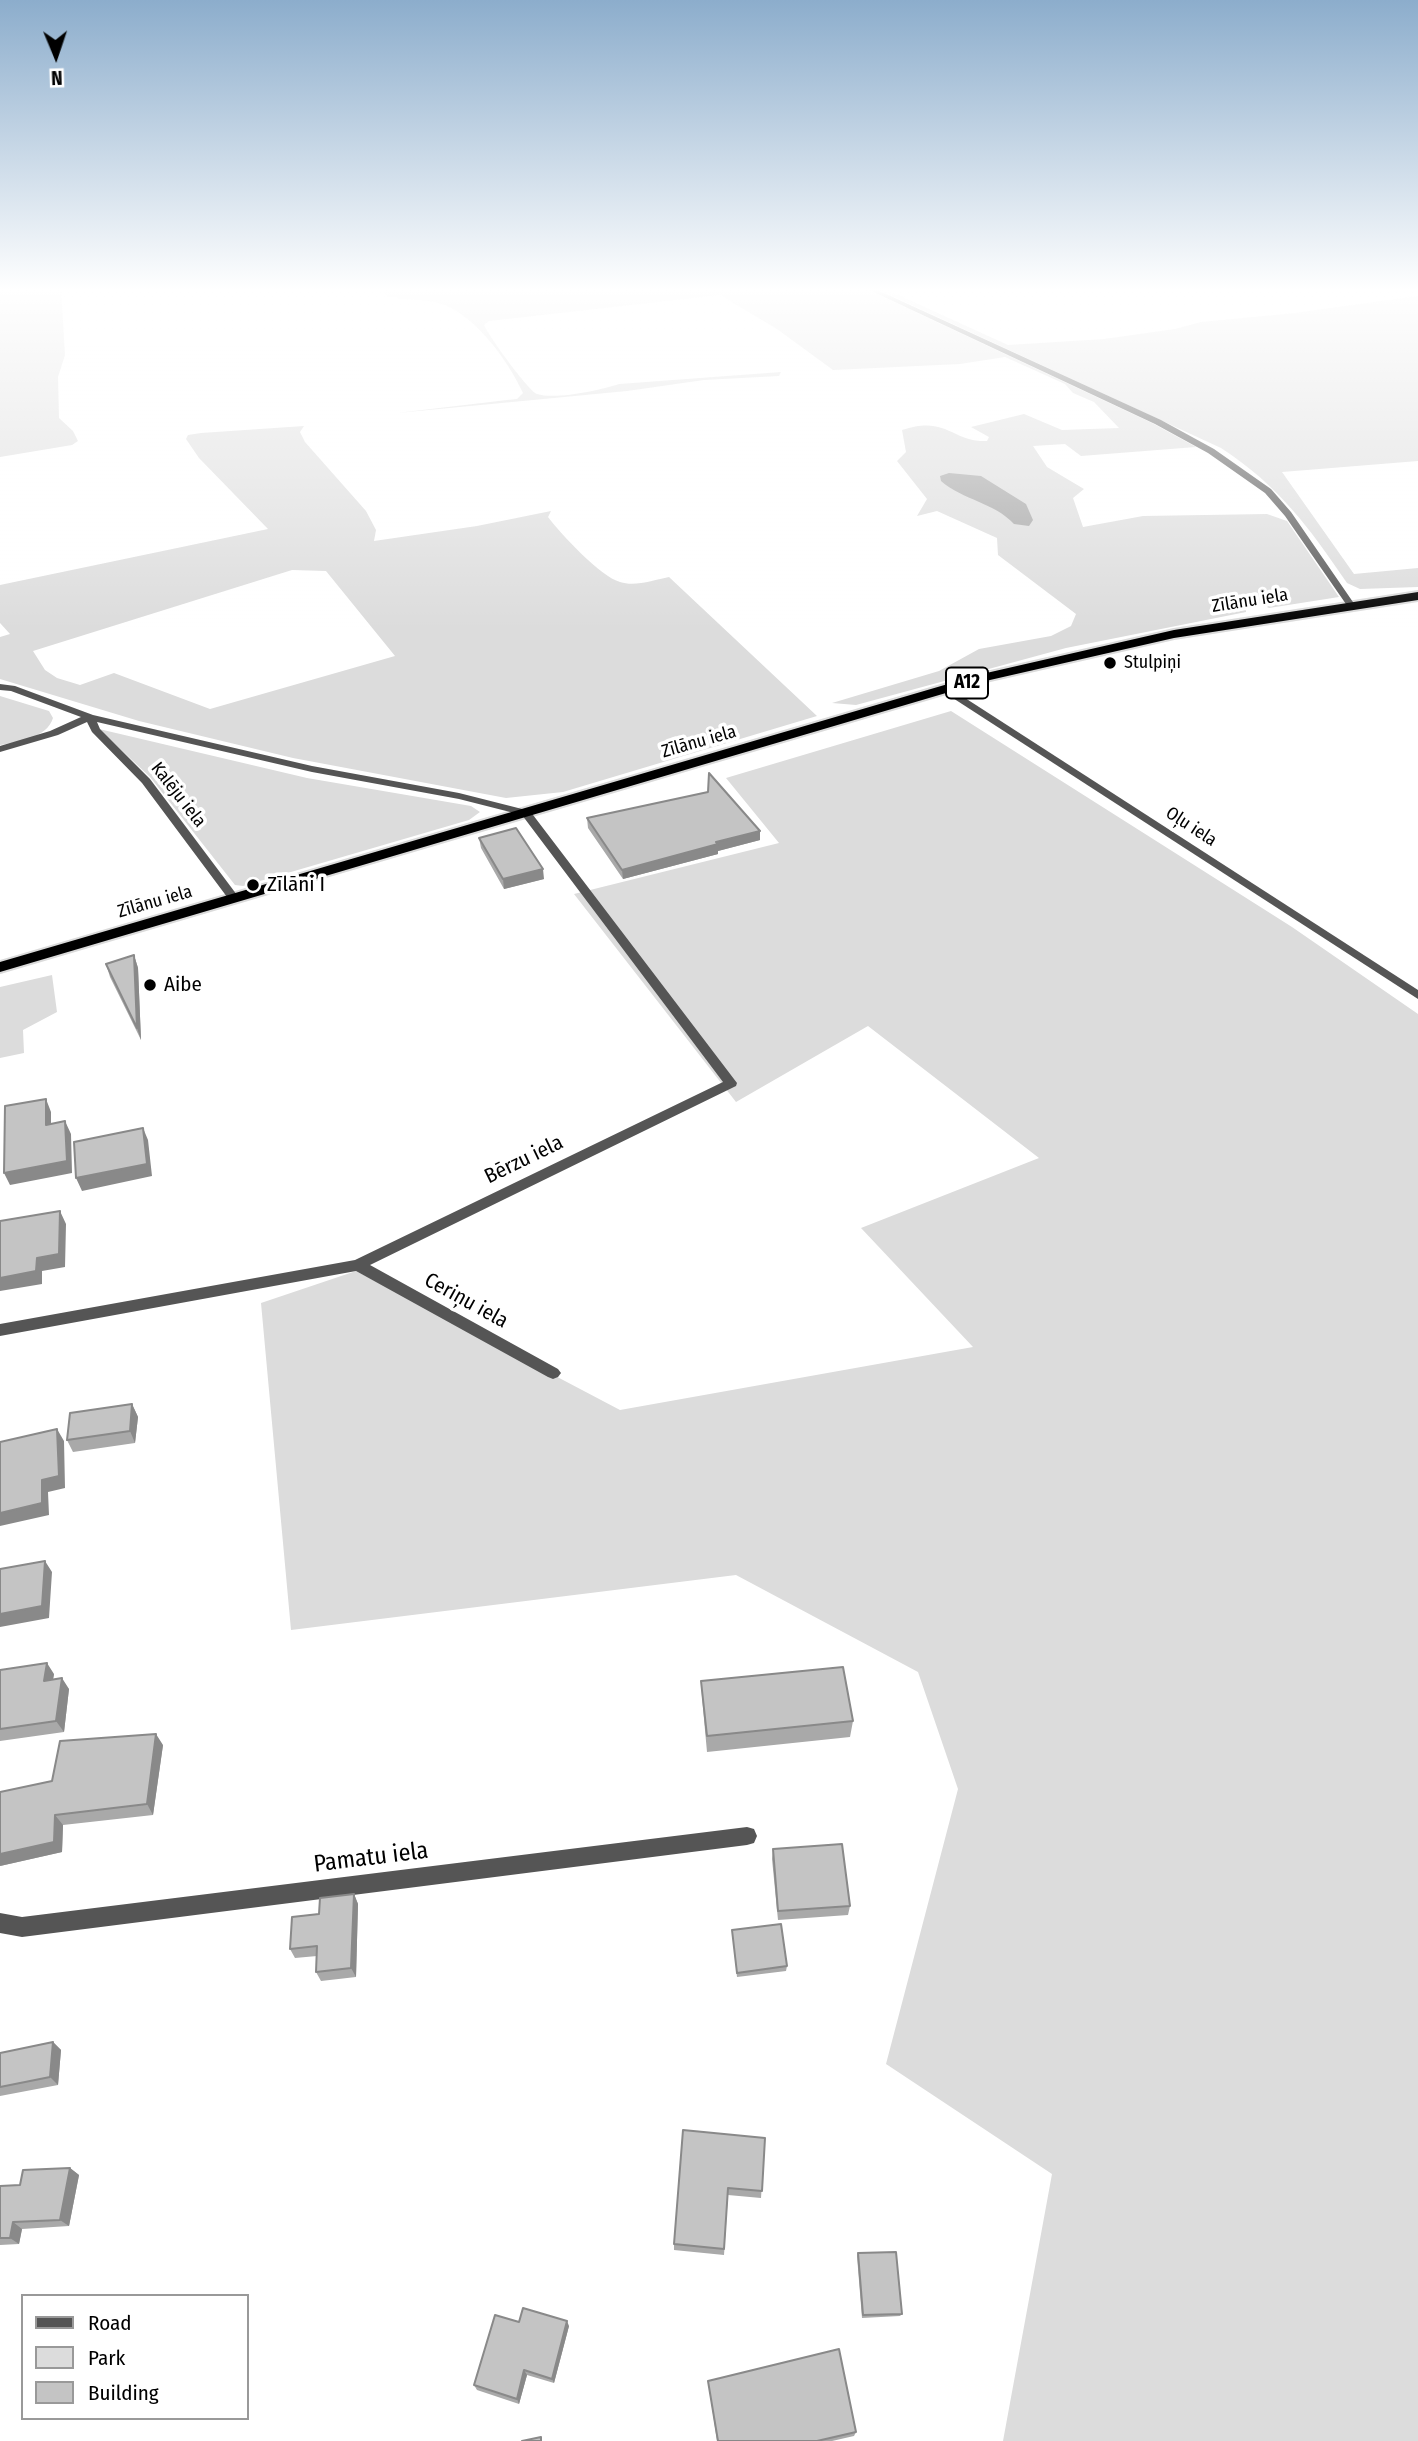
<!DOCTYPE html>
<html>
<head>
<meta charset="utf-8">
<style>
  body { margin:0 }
  #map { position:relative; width:1418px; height:2441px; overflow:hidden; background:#fff; font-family:"Fira Sans Condensed",sans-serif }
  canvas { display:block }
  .legend { position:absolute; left:21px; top:2294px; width:228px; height:126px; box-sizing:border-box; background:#fff; border:2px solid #999; margin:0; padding:9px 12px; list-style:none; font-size:21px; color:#000 }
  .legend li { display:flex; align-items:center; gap:14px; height:35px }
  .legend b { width:35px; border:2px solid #999 }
  .north { position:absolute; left:21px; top:21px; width:70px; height:70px; -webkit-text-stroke:5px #fff; paint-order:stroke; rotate:178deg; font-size:19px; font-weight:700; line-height:28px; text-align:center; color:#000 }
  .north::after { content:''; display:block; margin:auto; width:24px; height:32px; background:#000; clip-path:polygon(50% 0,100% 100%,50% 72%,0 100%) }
</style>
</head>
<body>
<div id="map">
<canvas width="1418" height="2441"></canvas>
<ul class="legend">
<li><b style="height:9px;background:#555"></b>Road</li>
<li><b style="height:19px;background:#dcdcdc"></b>Park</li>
<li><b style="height:19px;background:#c4c4c4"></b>Building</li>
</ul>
<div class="north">N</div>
</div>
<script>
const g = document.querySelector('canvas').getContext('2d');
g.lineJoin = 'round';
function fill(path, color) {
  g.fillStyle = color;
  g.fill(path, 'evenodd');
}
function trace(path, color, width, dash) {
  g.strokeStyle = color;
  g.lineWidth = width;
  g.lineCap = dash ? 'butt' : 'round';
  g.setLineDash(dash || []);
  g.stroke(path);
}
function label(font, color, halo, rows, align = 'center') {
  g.font = font + ' "Fira Sans Condensed",sans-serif';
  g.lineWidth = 7;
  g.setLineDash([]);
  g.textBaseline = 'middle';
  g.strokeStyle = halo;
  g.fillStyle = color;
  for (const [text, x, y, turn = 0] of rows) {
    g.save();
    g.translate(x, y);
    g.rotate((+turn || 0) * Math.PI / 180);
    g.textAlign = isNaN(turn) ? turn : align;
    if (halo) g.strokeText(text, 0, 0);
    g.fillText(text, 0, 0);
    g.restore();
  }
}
const green = new Path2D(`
  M0 288H61L65 355 58 377 59 418 73 431 78 441 72 445 0 457Z
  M386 288H864L1152 423 1196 447 1081 456 1065 444 1033 446 1047 467 1084 489 1073 498 1083 527 1143 516 1267 514 1287 521 1339 597 1269 608 1261 604 1246 608V612L1066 648 856 705 832 703 939 671 979 649 1051 636 1071 626 1076 614 998 555 997 538 937 511 917 516 927 499 897 461 906 452 902 430C947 415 951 442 987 441L989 437 971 427 1024 414 1062 430 1119 428 1094 402 1073 393 1065 384 1005 357 960 364 833 370 777 329 720 295 489 321 484 325C490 338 528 390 537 394 555 400 602 390 619 384L781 372 779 376 704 380 627 391 397 413 507 400 517 399 523 393C508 360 472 310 435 302 419 299 402 300 387 296L383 291Z
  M875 288H883L1008 345 1104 339 1175 329 1201 322 1295 313 1418 296V461L1282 472 1354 574 1418 568V587L1360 589 1347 583C1309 527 1278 485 1221 448Z
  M304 426 300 432 305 442 366 511 376 530 374 541 477 526 551 511 548 517C560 533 601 577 620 582 635 587 654 580 669 577L817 716 563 792 506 798 293 758 139 721 0 679V637L10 634 0 623V585L268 529 199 458 186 439 188 435 201 433ZM292 570 326 571 395 656 210 709 114 673 80 685 57 678 45 670 33 651Z
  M0 696 49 711 53 718C47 738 18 742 0 745Z
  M951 711 1292 927 1418 1014V2441H1003L1052 2174 886 2064 958 1789 918 1672 736 1575 291 1630 261 1303 356 1271 620 1410 973 1347 861 1228 1039 1158 868 1026 736 1102 574 894 779 843 726 778Z
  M99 729 307 778 471 806 480 812 469 820 243 886 235 885 150 777Z
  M52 975 57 1012 23 1030 24 1053 0 1058V987Z`);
const water = new Path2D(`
  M949 473 981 476 1026 504 1033 520 1029 526 1014 524C995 503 963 500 941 481L940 476Z`);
const minor = new Path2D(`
  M865 288H873L1161 420 1214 449 1271 489 1291 512 1355 605 1348 607 1285 516 1265 493 1208 453 1155 424Z
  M0 684 15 686 93 715 312 766 459 793 530 811 737 1083 736 1086 370 1265 558 1369 561 1373 558 1377 553 1379 548 1377 356 1271 0 1336V1324L355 1260 723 1082 522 815 459 799 312 772 97 722 100 729 150 779 240 899 234 902 230 901 142 783 92 732 87 722 58 735 0 752V746L50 731 81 717 11 691 0 690Z
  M747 1827 754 1829 757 1836 754 1843 747 1845 22 1937 0 1933V1913L22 1917Z`);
const tertiary = new Path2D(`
  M942 687H948L1418 990V999L942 691Z`);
const trunk = new Path2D(`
  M1418 592V600L1174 638 990 680 0 972V962L982 674 1174 630Z`);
const wall = new Path2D(`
  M587 818 760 831V840L718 851V854L623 879 588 828Z
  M479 838 544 879 504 889 481 848Z
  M134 955 138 968 141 1040 110 977 106 964Z
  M132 1404 138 1417 135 1443 73 1452 67 1440Z
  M0 1670 54 1674 53 1679 69 1689 64 1732 0 1741Z
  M701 1681 853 1721 850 1737 707 1752 702 1697Z
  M163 1745 153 1815 63 1825 62 1852 0 1866 52 1781Z
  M773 1849 850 1906 848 1915 778 1920 772 1859Z
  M354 1894 358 1904 356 1977 321 1981 316 1972 317 1956 295 1958 290 1949 319 1914Z
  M732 1930 787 1966 786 1971 737 1977Z
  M53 2042 61 2050 58 2085 0 2096V2053Z
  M765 2138 761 2198 728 2195 724 2255 674 2250V2244Z
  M70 2168 79 2175 69 2226 22 2229 19 2244 0 2245V2186L20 2185Z
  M858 2253 902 2314 900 2316 862 2318 857 2256Z
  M519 2322 569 2326 554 2383 527 2375 519 2404 477 2390 474 2385Z
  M708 2381 856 2432 854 2436 832 2441H717Z`);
const shadedWall = new Path2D(`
  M760 831V840L718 851V854L623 879 622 870 716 842Z
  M543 869 544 879 504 889 503 879Z
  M134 955 138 968 141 1040 137 1028Z
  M46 1099 51 1112V1137L46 1125Z
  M65 1121 71 1134 72 1173 10 1185 4 1173Z
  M143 1128 148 1140 152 1176 82 1191 76 1178Z
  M60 1211 66 1224 65 1267 42 1271V1284L0 1291V1278L37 1258Z
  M132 1404 138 1417 135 1443 130 1431Z
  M57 1429 64 1441 65 1488 48 1492 49 1515 0 1526V1513L42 1480Z
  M45 1561 52 1572 49 1618 0 1627V1614Z
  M47 1663 54 1674 51 1692 44 1681Z
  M62 1678 69 1689 64 1732 56 1721Z
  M156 1734 163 1745 153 1815 147 1804Z
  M55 1815 63 1825 62 1852 0 1866V1854Z
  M354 1894 358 1904 356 1977 351 1968Z
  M53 2042 61 2050 58 2085 50 2077Z
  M70 2168 79 2175 69 2226 60 2220Z
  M13 2222 22 2229 19 2244 10 2238Z
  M567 2321 569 2326 554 2383 552 2379Z
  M524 2370 527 2375 519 2404 517 2399Z`);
const building = new Path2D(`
  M709 773 760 831 716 842 718 844 622 870 587 818 708 792Z
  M516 828 543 869 503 879 479 838Z
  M134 955 137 1028 106 964Z
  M46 1099V1125L65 1121 67 1161 4 1173 5 1106Z
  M143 1128 147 1164 76 1178 74 1142Z
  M60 1211 59 1254 37 1258 36 1271 0 1278V1221Z
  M132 1404 130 1431 67 1440 70 1413Z
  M57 1429 59 1476 42 1480V1503L0 1513V1442Z
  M45 1561 42 1606 0 1614V1569Z
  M47 1663 44 1681 62 1678 56 1721 0 1729V1670Z
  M843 1667 853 1721 707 1736 701 1681Z
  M156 1734 147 1804 55 1815 54 1842 0 1854V1792L52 1781 60 1741Z
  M842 1844 850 1906 778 1911 773 1849Z
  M354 1894 351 1968 316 1972 317 1946 290 1949 292 1917 319 1914 320 1898Z
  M781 1924 787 1966 737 1973 732 1930Z
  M53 2042 50 2077 0 2087V2053Z
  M683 2130 765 2138 762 2191 728 2188 724 2249 674 2244Z
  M70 2168 60 2220 13 2222 10 2238H0V2186L20 2185 23 2170Z
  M896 2252 902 2314 863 2315 858 2253Z
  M523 2308 567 2321 552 2379 524 2370 517 2399 474 2385 495 2315 519 2322Z
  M839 2349 856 2432 817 2441H718L708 2381Z
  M541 2437V2441H522Z`);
const markers = [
  [1110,663,7,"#000"],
  [253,885,7,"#000"],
  [150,985,7,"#000"]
];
const farStreetnames = [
  ["Zīlānu iela",1250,601,-9],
  ["Zīlānu iela",699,742,-16],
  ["Kalēju iela",178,795,52],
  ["Oļu iela",1191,827,33],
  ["Zīlānu iela",155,902,-16]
];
const farPoinames = [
  ["Stulpiņi",1124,663]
];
const shields = [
  [967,683,42]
];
const shieldNames = [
  ["A12",967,683]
];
const poiNames = [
  ["Zīlāni I",267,885],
  ["Aibe",164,985]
];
const streetNames = [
  ["Bērzu iela",524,1160,-26],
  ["Ceriņu iela",466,1301,29]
];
const nearStreetnames = [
  ["Pamatu iela",371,1858,-7]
];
fill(green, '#dcdcdc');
fill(water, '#a3a3a3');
trace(trunk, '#dbdbdb', 4);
fill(minor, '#555');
fill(tertiary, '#555');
fill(trunk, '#000');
fill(wall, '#a9a9a9');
fill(shadedWall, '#898989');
fill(building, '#c4c4c4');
trace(building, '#898989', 2);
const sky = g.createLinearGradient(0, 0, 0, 630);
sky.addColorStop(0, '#8cadcc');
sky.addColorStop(0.46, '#fff');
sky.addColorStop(1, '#ffffff00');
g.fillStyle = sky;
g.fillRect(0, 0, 1418, 630);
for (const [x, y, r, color] of markers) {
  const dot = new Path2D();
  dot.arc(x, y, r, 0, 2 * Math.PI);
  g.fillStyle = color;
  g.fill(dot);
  trace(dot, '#fff', 2.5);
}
label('18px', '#000', '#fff', farStreetnames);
label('18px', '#000', '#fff', farPoinames, 'left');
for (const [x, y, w] of shields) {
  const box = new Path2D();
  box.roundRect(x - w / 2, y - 15.5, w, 31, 5);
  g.fillStyle = '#fff';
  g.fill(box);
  trace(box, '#000', 2);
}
label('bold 19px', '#000', null, shieldNames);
label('21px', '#000', '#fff', poiNames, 'left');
label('21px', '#000', '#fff', streetNames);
label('24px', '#000', '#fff', nearStreetnames);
</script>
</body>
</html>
